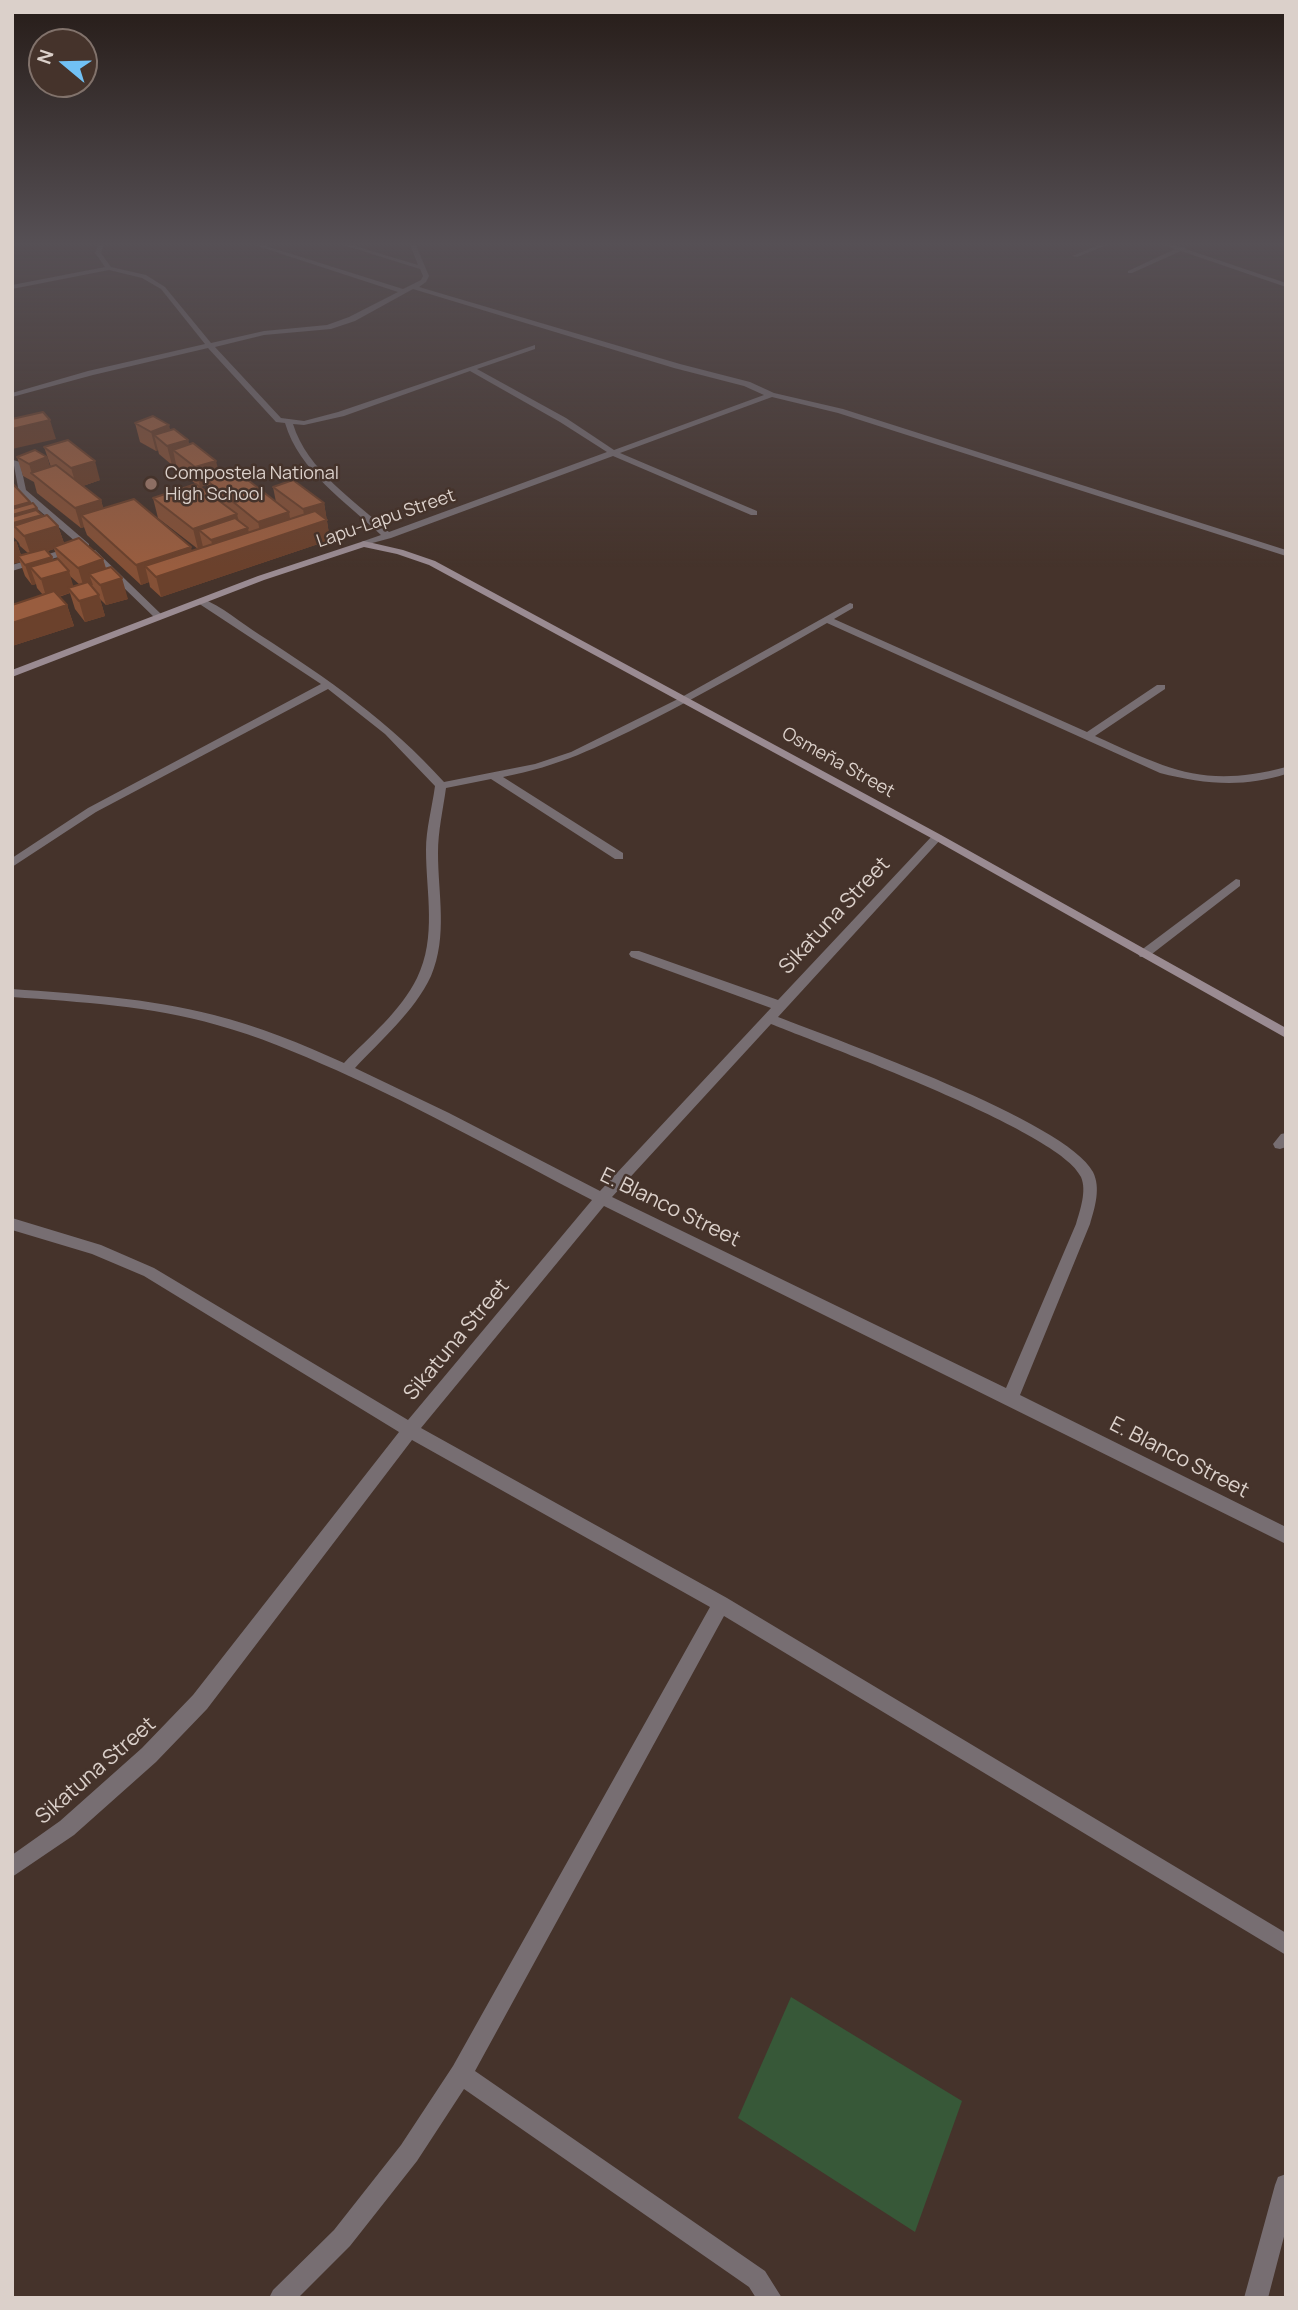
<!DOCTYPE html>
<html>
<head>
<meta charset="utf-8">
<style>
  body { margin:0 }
  #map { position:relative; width:1298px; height:2310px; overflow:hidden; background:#45332b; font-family:Manrope,sans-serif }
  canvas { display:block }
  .frame { position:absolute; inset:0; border:14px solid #dbd0ca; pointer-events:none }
  .north { position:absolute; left:28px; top:28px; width:70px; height:70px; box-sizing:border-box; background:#45332b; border:2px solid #81726b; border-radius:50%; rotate:289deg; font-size:19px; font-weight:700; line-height:28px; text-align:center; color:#dbd0ca }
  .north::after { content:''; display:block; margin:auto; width:24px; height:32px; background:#71c1f5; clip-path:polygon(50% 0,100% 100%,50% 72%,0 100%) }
</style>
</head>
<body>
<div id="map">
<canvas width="1298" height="2310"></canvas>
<div class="frame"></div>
<div class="north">N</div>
</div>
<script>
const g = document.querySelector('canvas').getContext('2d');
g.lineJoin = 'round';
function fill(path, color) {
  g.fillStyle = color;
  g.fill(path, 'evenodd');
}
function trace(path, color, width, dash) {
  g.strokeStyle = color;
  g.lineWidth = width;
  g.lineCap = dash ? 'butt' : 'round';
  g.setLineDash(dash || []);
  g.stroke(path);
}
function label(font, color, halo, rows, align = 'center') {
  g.font = font + ' Manrope,sans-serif';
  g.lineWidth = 5;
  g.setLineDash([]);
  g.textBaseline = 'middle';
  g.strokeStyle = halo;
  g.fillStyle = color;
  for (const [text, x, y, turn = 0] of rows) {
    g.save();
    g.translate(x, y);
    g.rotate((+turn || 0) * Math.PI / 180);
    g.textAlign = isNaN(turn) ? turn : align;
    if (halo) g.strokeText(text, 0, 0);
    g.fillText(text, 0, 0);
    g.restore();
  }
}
const green = new Path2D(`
  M791 1997 962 2101 915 2232 738 2118Z`);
const lane = new Path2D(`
  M13 460 20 462 26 490 89 544V548H83L19 493Z
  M75 546 78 547V551L12 571V565Z
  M89 550H95L162 615V619H156L89 554Z
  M1286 1133V1147L1280 1149 1275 1148 1273 1144 1281 1134Z`);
const street = new Path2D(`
  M98 245H104L101 253 111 267 146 275 165 287 211 343 264 331 327 325 349 317 398 292 254 245H263L403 289 421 280 423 276 420 269 343 245H352L418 265 410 245H416L429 276 426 282 419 287 680 364 750 382 774 393 843 409 1286 550V556L838 413 772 397 620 453 757 511V515H751L613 456 391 538 361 546V542L381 535C346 502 299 471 285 423L276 422 208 348 93 375 12 397V393L88 371 205 344 161 289 142 278 109 270 12 289V285L105 267 95 253ZM413 289 674 368 744 386 764 395 614 450 566 418 477 369 535 349V345L338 412 304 421 281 418 215 347 264 335 331 329 355 321ZM470 371 560 422 607 452 389 532C355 501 307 470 293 424L304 425 344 416Z
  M1098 245H1107L1077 257 1072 256Z
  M1165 245 1185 247 1186 249 1286 283V287L1181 251 1132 273H1128V271L1175 249Z
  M201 598C222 606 241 623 260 635 327 678 390 722 444 782L535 764 571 752 680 698 850 603 853 604V608L834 619 1087 732 1157 685H1165V689L1095 736C1169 769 1203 789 1286 767V774C1243 788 1203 784 1160 773L827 623C768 657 709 691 648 722 596 748 560 766 503 777L623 853V859H615L491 779 446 788C443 810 438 831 438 853 438 894 448 936 431 976 414 1012 381 1040 355 1068L449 1113 600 1191 771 1008 631 957 629 954 631 951H639L778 1000 933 835H941V839L778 1017C837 1040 1068 1122 1093 1172 1101 1188 1095 1207 1090 1224L1020 1395 1286 1527V1544L604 1206 421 1428 727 1598 1286 1933V1955L724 1616 475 2071 765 2271 782 2298H756L749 2287 464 2089 417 2161 350 2246 298 2298H269L273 2290 334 2230 401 2145 453 2066 710 1607 412 1440 207 1709 156 1762 74 1835 12 1877V1855L60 1821 142 1748 193 1695 399 1432 144 1276 92 1254 12 1230V1218L101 1245 154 1268 408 1420 592 1200C507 1156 423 1109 336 1070 297 1053 258 1036 217 1025 151 1006 81 1002 12 997V989C80 994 148 998 214 1015 258 1026 302 1044 344 1063 369 1037 401 1011 417 978 437 937 426 893 426 850 426 829 432 808 435 786L385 734 328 689 96 812 12 867V858L88 808 321 684 198 603 196 601ZM771 1024C825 1046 1062 1132 1081 1177 1087 1191 1080 1210 1076 1224L1006 1388 612 1197Z
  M1236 879 1240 880V886L1148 957H1140L1138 954 1140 951Z
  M1286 2174V2229L1268 2298H1244L1275 2185 1278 2177Z`);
const secondary = new Path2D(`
  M364 541 403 550 435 561 941 835 1286 1028V1038L933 839 429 565 397 554 364 547 264 580 12 677V670L258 576Z`);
const wall = new Path2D(`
  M135 423 170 430 188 440 189 445 219 475 276 502 273 487 324 503 330 540 161 597 150 587 149 582 141 585 87 535 84 527 81 528 37 493 34 482 23 476 17 457H47L50 467H51L44 447 100 480 83 486 101 500 103 508 192 551 198 549 158 518 153 498 196 484 177 469 176 464 172 465 159 454 158 450 156 451 140 442ZM207 485 208 493 200 487Z
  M12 483 31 504 37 508 42 517 58 526 64 543 103 559 106 568 128 599 106 605 100 599 105 616 85 622 75 609 70 593 59 597 67 605 74 626 12 646V605L43 595 37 588 36 584 32 585 25 576 20 562 12 564 16 541 21 555 28 553 20 546 19 543 12 535ZM54 549 58 559 53 561 52 557 48 551ZM70 576 80 585 73 587Z`);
const shadedWall = new Path2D(`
  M50 420 56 439 12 449V429Z
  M169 425 174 444 188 440 192 459 173 450 176 464 172 465 167 446 154 435 158 450 156 451 151 432Z
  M47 457 53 477 32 474 29 464Z
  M95 461 100 480 77 488 71 468Z
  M216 461 221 480 205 479 207 485 200 487 195 467Z
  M101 500 106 519 81 515 84 527 81 528 75 508Z
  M30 502 33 509 37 508 40 516 42 515 46 530 58 526 65 546 54 547V549L31 556 24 536 14 526 12 522V507Z
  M324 503 330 540 161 597 156 577 145 566 149 582 141 585 136 565 191 547 195 564 215 557 211 540 199 530 203 547 198 549 193 529 237 514 241 530 248 528 251 545 262 541 258 522 289 512 292 531 306 527 303 509Z
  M16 541 23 561 18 556 20 562 12 564V542Z
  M52 557 58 574 69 571 75 592 68 588 70 593 47 600 41 579 30 567 36 584 32 585 25 565Z
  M103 559 109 580 89 574 93 585 84 588 78 568Z
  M122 578 128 599 106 605 100 585Z
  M99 595 105 616 85 622 79 601Z
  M67 605 74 626 12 646V623Z`);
const building = new Path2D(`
  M43 412 50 420 12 429V419Z
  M153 416 169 425 151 432 135 423Z
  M174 429 188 440 167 446 154 435Z
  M68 440 95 461 71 468 44 447Z
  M193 443 216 461 195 467 173 450Z
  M35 450 47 457 29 464 17 457Z
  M56 465 101 500 75 508 31 473Z
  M235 470 289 512 258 522 205 479Z
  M293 480 324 503 303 509 273 487Z
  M12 483 30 502 12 507Z
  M196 484 237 514 193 529 153 498Z
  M134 499 191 547 136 565 81 515Z
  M33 503 37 508 12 515V509Z
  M36 510 42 515 13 523 12 522V517Z
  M315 511 327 520 156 577 145 566Z
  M47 515 58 526 24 536 14 526Z
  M235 518 248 528 211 540 199 530Z
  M79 538 103 559 78 568 54 547Z
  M45 549 52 557 25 565 18 556Z
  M58 559 69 571 41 579 30 567Z
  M111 567 122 578 100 585 89 574Z
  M88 582 99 595 79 601 68 588Z
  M54 591 67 605 12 623V605Z`);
const markers = [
  [151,484,7,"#8d6e63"]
];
const farPoinames = [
  ["Compostela National",165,474],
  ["High School",165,495]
];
const farStreetnames = [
  ["Lapu-Lapu Street",386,519,-19],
  ["Osmeña Street",838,763,29]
];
const streetNames = [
  ["Sikatuna Street",835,916,-47],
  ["E. Blanco Street",670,1208,26],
  ["Sikatuna Street",457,1340,-50],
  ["E. Blanco Street",1179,1458,27],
  ["Sikatuna Street",96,1771,-41]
];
fill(green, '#375838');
fill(lane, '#776e72');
fill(street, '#776e72');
fill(secondary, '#9a8b92');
fill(wall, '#845036');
fill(shadedWall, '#6b412c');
fill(building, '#995d3f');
trace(building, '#6b412c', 2);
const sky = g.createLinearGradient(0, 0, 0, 568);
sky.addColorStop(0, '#261c18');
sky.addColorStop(0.43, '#565055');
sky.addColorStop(1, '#56505500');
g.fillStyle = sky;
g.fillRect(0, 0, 1298, 568);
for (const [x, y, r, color] of markers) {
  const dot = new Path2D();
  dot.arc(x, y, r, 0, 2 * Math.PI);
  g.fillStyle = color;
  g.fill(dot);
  trace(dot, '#45332b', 2.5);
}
label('18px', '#dbd0ca', '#45332b', farPoinames, 'left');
label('18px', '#dbd0ca', '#45332b', farStreetnames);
label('21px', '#dbd0ca', '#45332b', streetNames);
</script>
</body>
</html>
